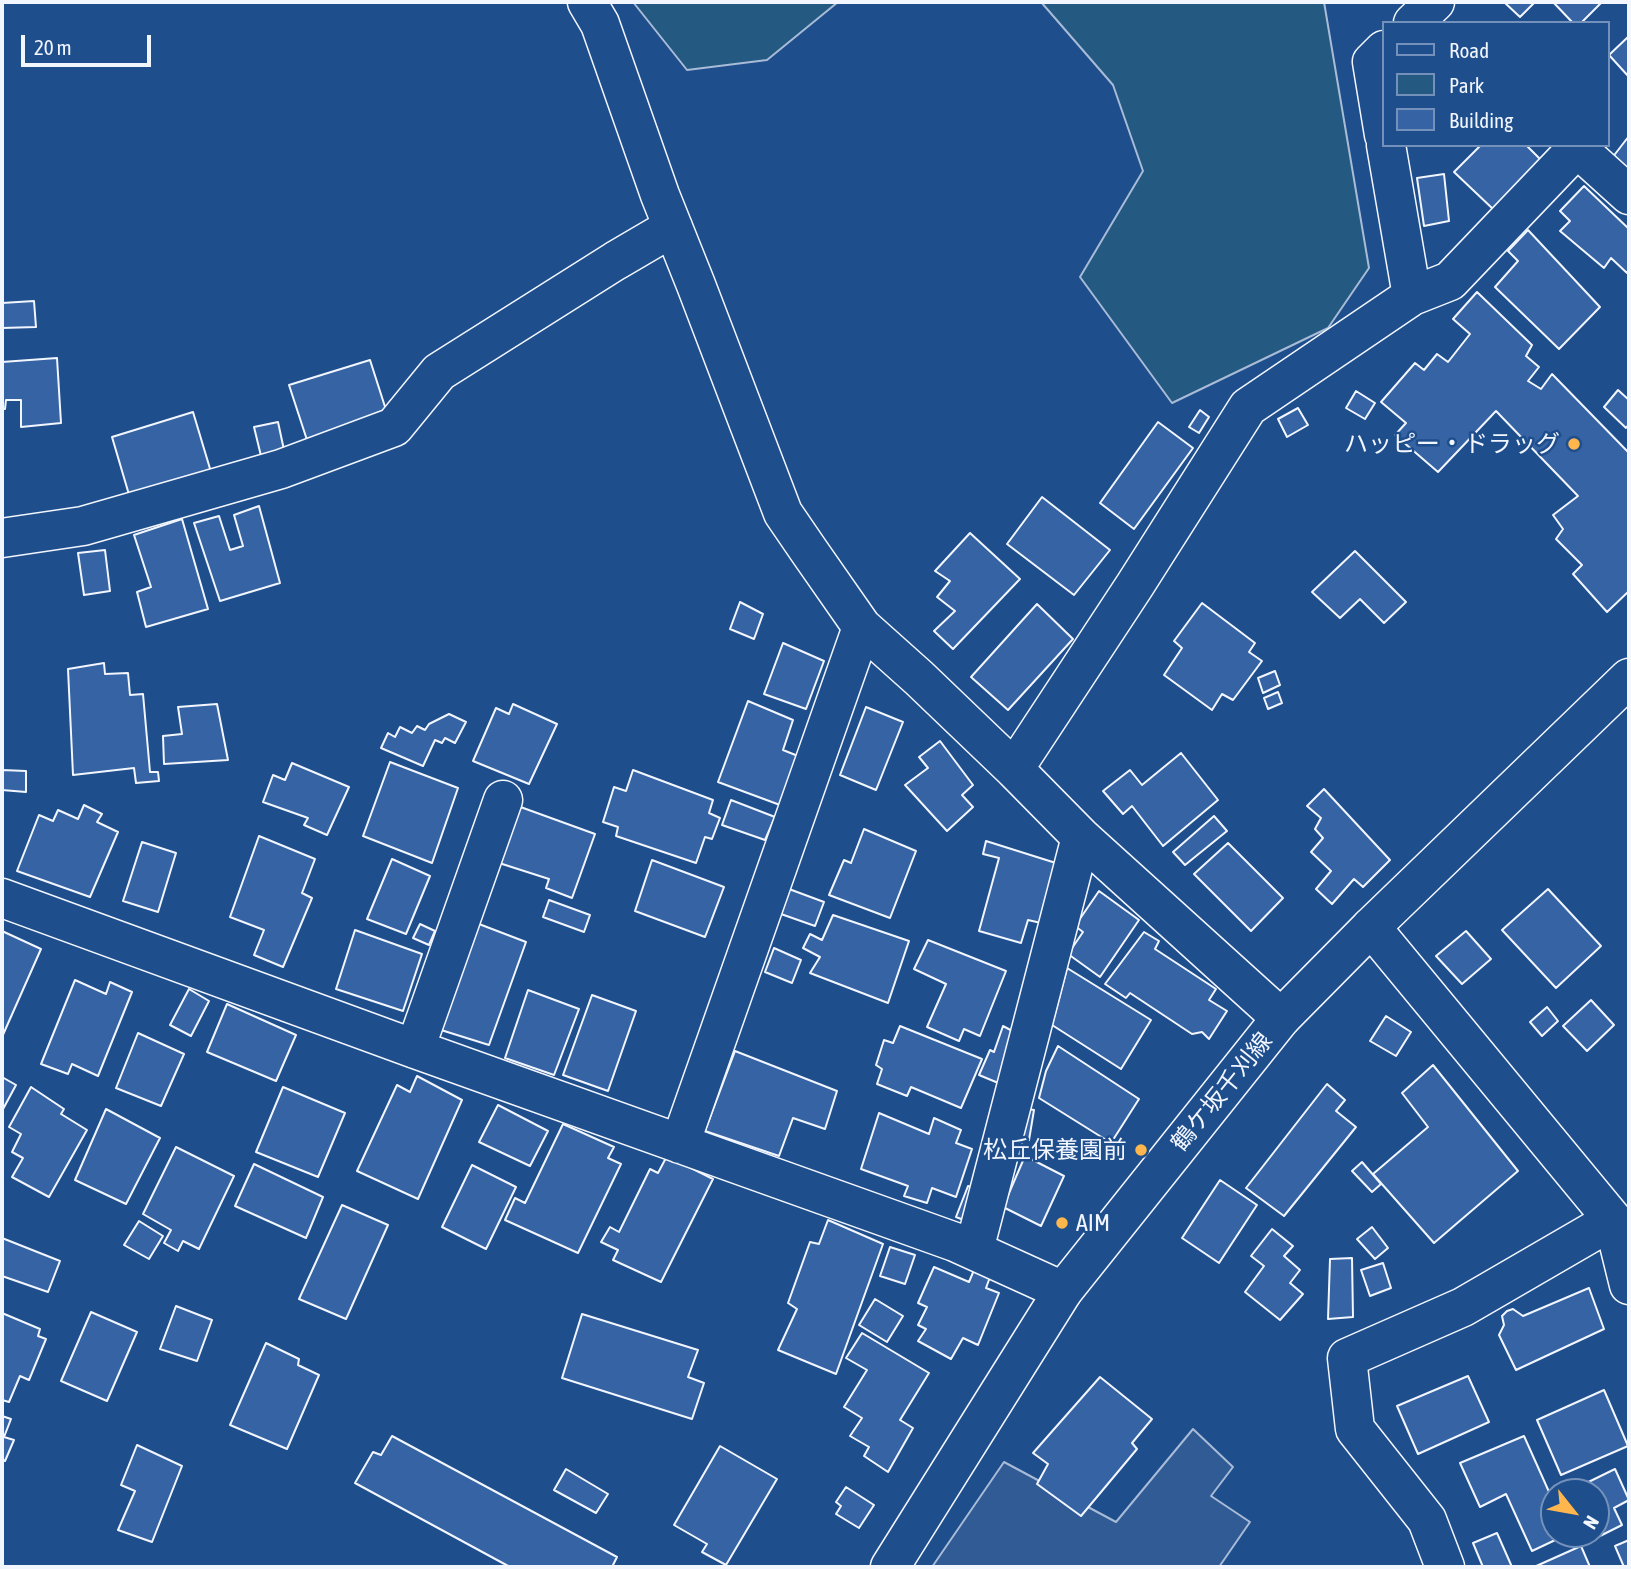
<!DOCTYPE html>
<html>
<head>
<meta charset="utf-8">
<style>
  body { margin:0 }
  #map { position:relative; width:1631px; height:1569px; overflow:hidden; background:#1f4e8c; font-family:"Asap Condensed",sans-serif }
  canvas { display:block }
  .frame { position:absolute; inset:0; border:4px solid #f2f6ff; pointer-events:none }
  .legend { position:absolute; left:1382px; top:21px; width:228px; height:126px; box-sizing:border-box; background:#1f4e8c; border:2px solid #7391ba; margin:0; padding:9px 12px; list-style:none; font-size:21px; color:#f2f6ff }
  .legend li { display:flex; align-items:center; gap:14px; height:35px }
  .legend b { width:35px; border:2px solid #7391ba }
  .north { position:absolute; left:1540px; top:1478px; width:70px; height:70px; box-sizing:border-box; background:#1f4e8c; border:2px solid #7391ba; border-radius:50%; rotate:121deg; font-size:19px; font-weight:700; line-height:28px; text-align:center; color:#f2f6ff }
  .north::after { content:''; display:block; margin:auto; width:24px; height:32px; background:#ffb74d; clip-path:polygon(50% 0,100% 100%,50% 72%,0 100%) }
  .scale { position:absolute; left:21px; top:35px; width:130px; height:32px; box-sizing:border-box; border:4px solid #f2f6ff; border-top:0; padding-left:9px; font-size:21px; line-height:24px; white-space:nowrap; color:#f2f6ff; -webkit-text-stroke:5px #1f4e8c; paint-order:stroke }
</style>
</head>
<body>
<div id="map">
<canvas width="1631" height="1569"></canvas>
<div class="frame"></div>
<ul class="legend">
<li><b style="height:9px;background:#1f4e8c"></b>Road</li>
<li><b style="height:19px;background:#245a82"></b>Park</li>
<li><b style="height:19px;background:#3563a3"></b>Building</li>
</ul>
<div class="north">N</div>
<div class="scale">20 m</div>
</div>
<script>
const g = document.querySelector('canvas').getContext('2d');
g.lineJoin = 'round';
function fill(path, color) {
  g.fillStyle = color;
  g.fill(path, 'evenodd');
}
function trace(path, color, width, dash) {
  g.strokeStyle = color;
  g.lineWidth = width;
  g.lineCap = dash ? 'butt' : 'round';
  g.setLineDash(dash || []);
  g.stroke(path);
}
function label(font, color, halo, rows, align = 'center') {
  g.font = font + ' "Asap Condensed","Noto Sans JP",sans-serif';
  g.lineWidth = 5;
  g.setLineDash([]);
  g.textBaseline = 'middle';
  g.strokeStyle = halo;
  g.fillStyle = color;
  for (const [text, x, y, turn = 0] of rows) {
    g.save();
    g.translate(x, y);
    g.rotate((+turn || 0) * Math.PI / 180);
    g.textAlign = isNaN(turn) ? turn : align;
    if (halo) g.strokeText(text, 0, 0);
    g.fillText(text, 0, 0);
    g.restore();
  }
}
const green = new Path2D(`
  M633 2H838L767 60 687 70Z
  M1041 2H1324L1369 268 1328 328 1172 403 1080 277 1143 171 1113 85Z`);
const parking = new Path2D(`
  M1193 1429 1233 1467 1211 1496 1250 1522 1219 1567H932L1004 1462 1116 1522Z`);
const building = new Path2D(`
  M1504 2H1535L1520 17Z
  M1553 2H1602L1581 23H1573Z
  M1629 36V77L1609 55Z
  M1629 136V171L1612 158Z
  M1481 145H1526L1541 160 1493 209 1454 172Z
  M1444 174 1449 221 1424 226 1417 178Z
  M1584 186 1629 229V270L1627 273 1611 258 1604 268 1560 231 1570 221 1560 211Z
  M1528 230 1600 307 1559 349 1495 287 1518 261 1508 251Z
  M1477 292 1532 345 1526 356 1539 367 1528 381 1541 389 1552 374 1629 453V591L1607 612 1573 574 1582 565 1556 539 1563 529 1553 515 1578 496 1496 411 1438 472 1395 435 1406 423 1381 402 1415 363 1424 370 1437 354 1448 362 1470 334 1453 319Z
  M34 301 36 327 2 328V303Z
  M57 358 61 423 21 427V400H6L5 409H2V362Z
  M370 360 387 413 307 440 289 385Z
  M1618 390 1629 400V424L1626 428 1604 407Z
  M1356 391 1375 403 1365 419 1346 408Z
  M1298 408 1308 425 1287 437 1278 419Z
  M1200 410 1209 417 1199 433 1189 427Z
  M193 412 211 472 130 498 112 437Z
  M278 422 284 450 261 456 254 427Z
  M1158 422 1193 448 1134 529 1100 503Z
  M1042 497 1110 550 1074 595 1007 544Z
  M259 506 280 583 220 601 194 523 219 516 230 550 243 546 234 515Z
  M182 519 208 609 146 627 137 592 151 587 134 535Z
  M970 533 1020 579 953 649 934 631 955 611 937 597 950 581 935 571Z
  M105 550 110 591 84 595 78 553Z
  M1355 551 1406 602 1384 623 1360 599 1340 618 1312 592Z
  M740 602 763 614 754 639 730 629Z
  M1202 603 1255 643 1249 652 1262 661 1233 700 1222 694 1212 710 1164 675 1182 648 1174 641Z
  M1037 604 1073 639 1008 710 971 677Z
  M783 643 824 661 806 709 764 694Z
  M104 663 105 674 128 673 130 695 143 694 150 772H158L159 781 136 783 134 768 73 775 68 669Z
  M1275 671 1280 685 1263 693 1258 678Z
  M1278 692 1282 703 1268 709 1264 698Z
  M748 701 793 720 783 750 798 756 780 805 718 782Z
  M217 704 228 760 164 764 163 736 182 734 178 707Z
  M513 704 557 724 529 784 473 761 496 708 509 714Z
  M866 707 903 722 876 790 840 775Z
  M449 714 466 722 455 743 445 738 442 743 435 740 423 766 381 748 388 733 395 737 400 727 412 733 417 726 425 730 429 724Z
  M940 741 973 785 962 795 973 807 947 831 905 785 928 768 919 757Z
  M1181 753 1218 800 1163 846 1132 806 1123 814 1103 791 1130 770 1142 785Z
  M390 762 458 788 432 863 363 836Z
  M292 763 349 787 327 835 304 825 308 818 263 802 273 775 285 780Z
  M2 770 26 771V792L2 790Z
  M633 770 713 800 709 813 720 818 712 839 705 837 696 863 616 836 618 827 603 822 614 787 626 791Z
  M1324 789 1390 860 1363 887 1354 879 1332 904 1316 889 1331 871 1311 852 1323 838 1315 829 1321 818 1307 806Z
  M731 800 775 817 765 840 722 825Z
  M84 805 102 814 97 822 118 832 90 897 17 871 39 815 53 821 58 810 78 819Z
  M515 805 595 834 572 898 546 888 549 879 496 862Z
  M1214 816 1227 831 1185 865 1173 852Z
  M864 829 916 851 890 918 829 895 844 860 851 863Z
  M259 836 315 859 302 893 312 898 283 967 254 955 264 930 230 917Z
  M986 841 1059 864 1041 923 1028 920 1021 943 979 931 999 858 983 854Z
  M142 842 176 853 158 912 123 901Z
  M1228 843 1283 898 1251 931 1194 874Z
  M392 859 430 876 406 934 367 919Z
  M652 860 724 887 705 937 635 911Z
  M789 889 824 902 815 926 781 914Z
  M1548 889 1601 946 1556 988 1502 930Z
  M1099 891 1139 920 1100 977 1068 954 1083 932 1075 926Z
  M549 900 590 915 584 932 543 917Z
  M833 915 909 941 888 1003 810 973 820 957 803 948 810 934 822 940Z
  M420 924 435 931 429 945 413 938Z
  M479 924 526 942 489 1045 441 1030Z
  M355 930 422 954 403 1011 336 989Z
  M2 931 41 949 2 1037Z
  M1466 931 1491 959 1462 984 1436 956Z
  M1144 932 1159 941 1155 949 1216 989 1209 1000 1227 1011 1209 1039 1202 1032 1192 1034 1130 993 1126 998 1105 984Z
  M928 940 1006 971 980 1036 964 1029 959 1041 927 1027 946 984 914 969Z
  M774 948 801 960 792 983 765 972Z
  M1067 968 1151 1020 1121 1069 1052 1025Z
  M75 980 106 994 110 982 132 992 98 1076 72 1064 68 1074 41 1064Z
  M189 989 209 1001 191 1036 170 1025Z
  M528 990 579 1009 554 1075 505 1058Z
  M592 995 636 1011 608 1091 563 1075Z
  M1591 1000 1614 1025 1587 1051 1563 1026Z
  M227 1004 296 1035 276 1081 207 1052Z
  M1547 1007 1558 1021 1542 1036 1530 1022Z
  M1386 1016 1411 1032 1396 1056 1370 1041Z
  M900 1026 982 1059 961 1108 911 1087 907 1096 877 1084 882 1069 876 1065 884 1040 893 1043Z
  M1003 1026 1018 1034 1008 1087 979 1075 990 1050 994 1052Z
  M138 1033 184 1054 161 1106 116 1088Z
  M1058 1046 1139 1099 1111 1143 1039 1098 1046 1071Z
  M735 1051 837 1091 825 1129 793 1118 779 1156 705 1131Z
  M1433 1065 1518 1171 1434 1243 1373 1174 1428 1127 1402 1093Z
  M417 1076 462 1100 418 1199 357 1171 397 1085 410 1092Z
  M2 1077 16 1085 2 1111Z
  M1327 1084 1345 1100 1336 1111 1356 1127 1284 1216 1246 1188Z
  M31 1087 64 1109 61 1114 87 1130 49 1197 12 1177 23 1158 12 1152 21 1134 9 1127Z
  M283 1087 345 1113 318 1177 256 1152Z
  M498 1105 548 1131 530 1166 479 1142Z
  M1022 1108 1034 1110 1029 1140 1017 1137Z
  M106 1109 160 1138 126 1204 75 1180Z
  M879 1113 929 1134 934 1118 961 1130 956 1143 972 1149 956 1197 932 1188 927 1203 904 1196 908 1186 861 1169Z
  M563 1124 614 1147 608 1158 621 1164 578 1253 505 1220 515 1198 525 1203Z
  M176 1147 234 1176 199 1249 183 1241 178 1251 164 1243 171 1230 143 1214Z
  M667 1156 713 1179 661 1282 613 1260 618 1250 601 1242 610 1227 619 1232 650 1169 658 1173Z
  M1025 1156 1064 1176 1041 1226 1003 1207Z
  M1362 1162 1381 1184 1372 1192 1352 1171Z
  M254 1164 323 1197 306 1238 235 1206Z
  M472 1165 516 1187 486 1249 442 1227Z
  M1220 1180 1257 1205 1219 1263 1182 1238Z
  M968 1186 980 1191 969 1222 956 1217Z
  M342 1205 388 1225 346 1319 299 1299Z
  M828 1220 883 1244 836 1374 778 1350 797 1309 788 1303 810 1242 819 1244Z
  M139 1221 163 1236 149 1259 124 1245Z
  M1372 1227 1388 1248 1375 1259 1357 1239Z
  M1272 1229 1293 1246 1284 1256 1300 1270 1290 1283 1303 1294 1280 1320 1245 1292 1264 1266 1251 1256Z
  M2 1238 60 1261 48 1292 2 1276Z
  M890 1247 915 1255 905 1284 880 1276Z
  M1352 1258 1353 1317 1328 1319 1330 1259Z
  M1383 1263 1391 1288 1370 1296 1361 1270Z
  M934 1267 969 1282 974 1270 990 1277 986 1288 999 1293 978 1345 963 1338 951 1359 918 1341 926 1329 918 1325 927 1307 918 1303Z
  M1589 1288 1604 1329 1516 1370 1499 1335 1504 1325 1502 1316 1507 1311 1513 1309 1523 1316Z
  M875 1299 903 1316 887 1342 859 1325Z
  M176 1306 212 1320 197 1361 160 1349Z
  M91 1312 137 1332 107 1401 61 1381Z
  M2 1313 40 1329 38 1336 46 1339 29 1380 20 1376 9 1402 2 1400Z
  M582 1314 698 1350 688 1377 704 1383 692 1419 562 1378Z
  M862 1333 929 1373 900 1420 913 1428 888 1472 864 1456 869 1447 850 1436 862 1418 844 1407 867 1370 846 1358Z
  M266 1343 299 1359 298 1365 319 1375 287 1449 230 1425Z
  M1468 1376 1489 1422 1418 1454 1397 1406Z
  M1100 1377 1152 1419 1132 1443 1137 1449 1081 1516 1037 1484 1048 1464 1033 1453Z
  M1604 1390 1628 1446 1561 1475 1537 1420Z
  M2 1416 11 1419 4 1437 14 1440 5 1461 2 1460Z
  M392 1436 617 1557 612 1567H510L355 1483 373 1452 381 1455Z
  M1524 1436 1554 1503V1534H1568L1532 1551 1506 1494 1480 1507 1460 1463Z
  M137 1445 182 1466 152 1542 118 1530 135 1491 121 1485Z
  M720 1446 777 1479 726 1565 702 1552 707 1544 674 1525Z
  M566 1469 608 1494 596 1513 554 1490Z
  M1615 1469 1629 1500 1614 1508 1622 1525 1592 1540 1589 1534H1596V1492H1568Z
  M846 1487 874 1505 859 1528 836 1514 841 1506 836 1502Z
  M1497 1533 1512 1567H1483L1473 1543Z
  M1629 1540V1567H1624L1615 1546Z
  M1581 1546 1590 1567H1534Z`);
const minor = new Path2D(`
  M587 2 600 24 660 195 696 285 783 513 809 551 862 627 919 678 1014 769 1081 837 1281 1018
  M1413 23 1435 2
  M1384 50 1372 62 1384 135
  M1386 145 1412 296
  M2 538 83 526 177 499 281 469 394 427 439 372 615 261 673 227
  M1014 769 1135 585 1248 407 1412 296 1450 281 1577 148 1629 195
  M2 898 415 1049 955 1242 1063 1291
  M1371 927 1613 1220 1629 1285
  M415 1049 503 800
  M680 1144 862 627
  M974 1250 1081 837
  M1445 1567 1427 1520 1355 1429 1347 1358 1463 1307 1613 1220`);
const major = new Path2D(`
  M890 1567 1063 1291 1281 1018 1371 927 1629 678`);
const markers = [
  [1574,444,7,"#ffb74d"],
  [1141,1150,7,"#ffb74d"],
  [1062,1223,7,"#ffb74d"]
];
const poiNames = [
  ["ハッピー・ドラッグ",1560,444],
  ["松丘保養園前",1127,1150],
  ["AIM",1076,1223,"left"]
];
const streetNames = [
  ["鶴ケ坂千刈線",1222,1092,-51]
];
fill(green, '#245a82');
trace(green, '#a8bbd7', 2);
fill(parking, '#305b95');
trace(parking, '#a8bbd7', 2);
fill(building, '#3563a3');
trace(building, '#f2f6ff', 2);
trace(minor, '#f2f6ff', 41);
trace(major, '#f2f6ff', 41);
trace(minor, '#1f4e8c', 38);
trace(major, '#1f4e8c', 38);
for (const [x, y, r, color] of markers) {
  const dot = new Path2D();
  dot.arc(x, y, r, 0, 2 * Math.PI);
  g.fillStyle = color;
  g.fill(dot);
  trace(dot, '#1f4e8c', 2.5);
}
label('24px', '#f2f6ff', '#1f4e8c', poiNames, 'right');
label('24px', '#f2f6ff', '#1f4e8c', streetNames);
</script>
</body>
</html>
